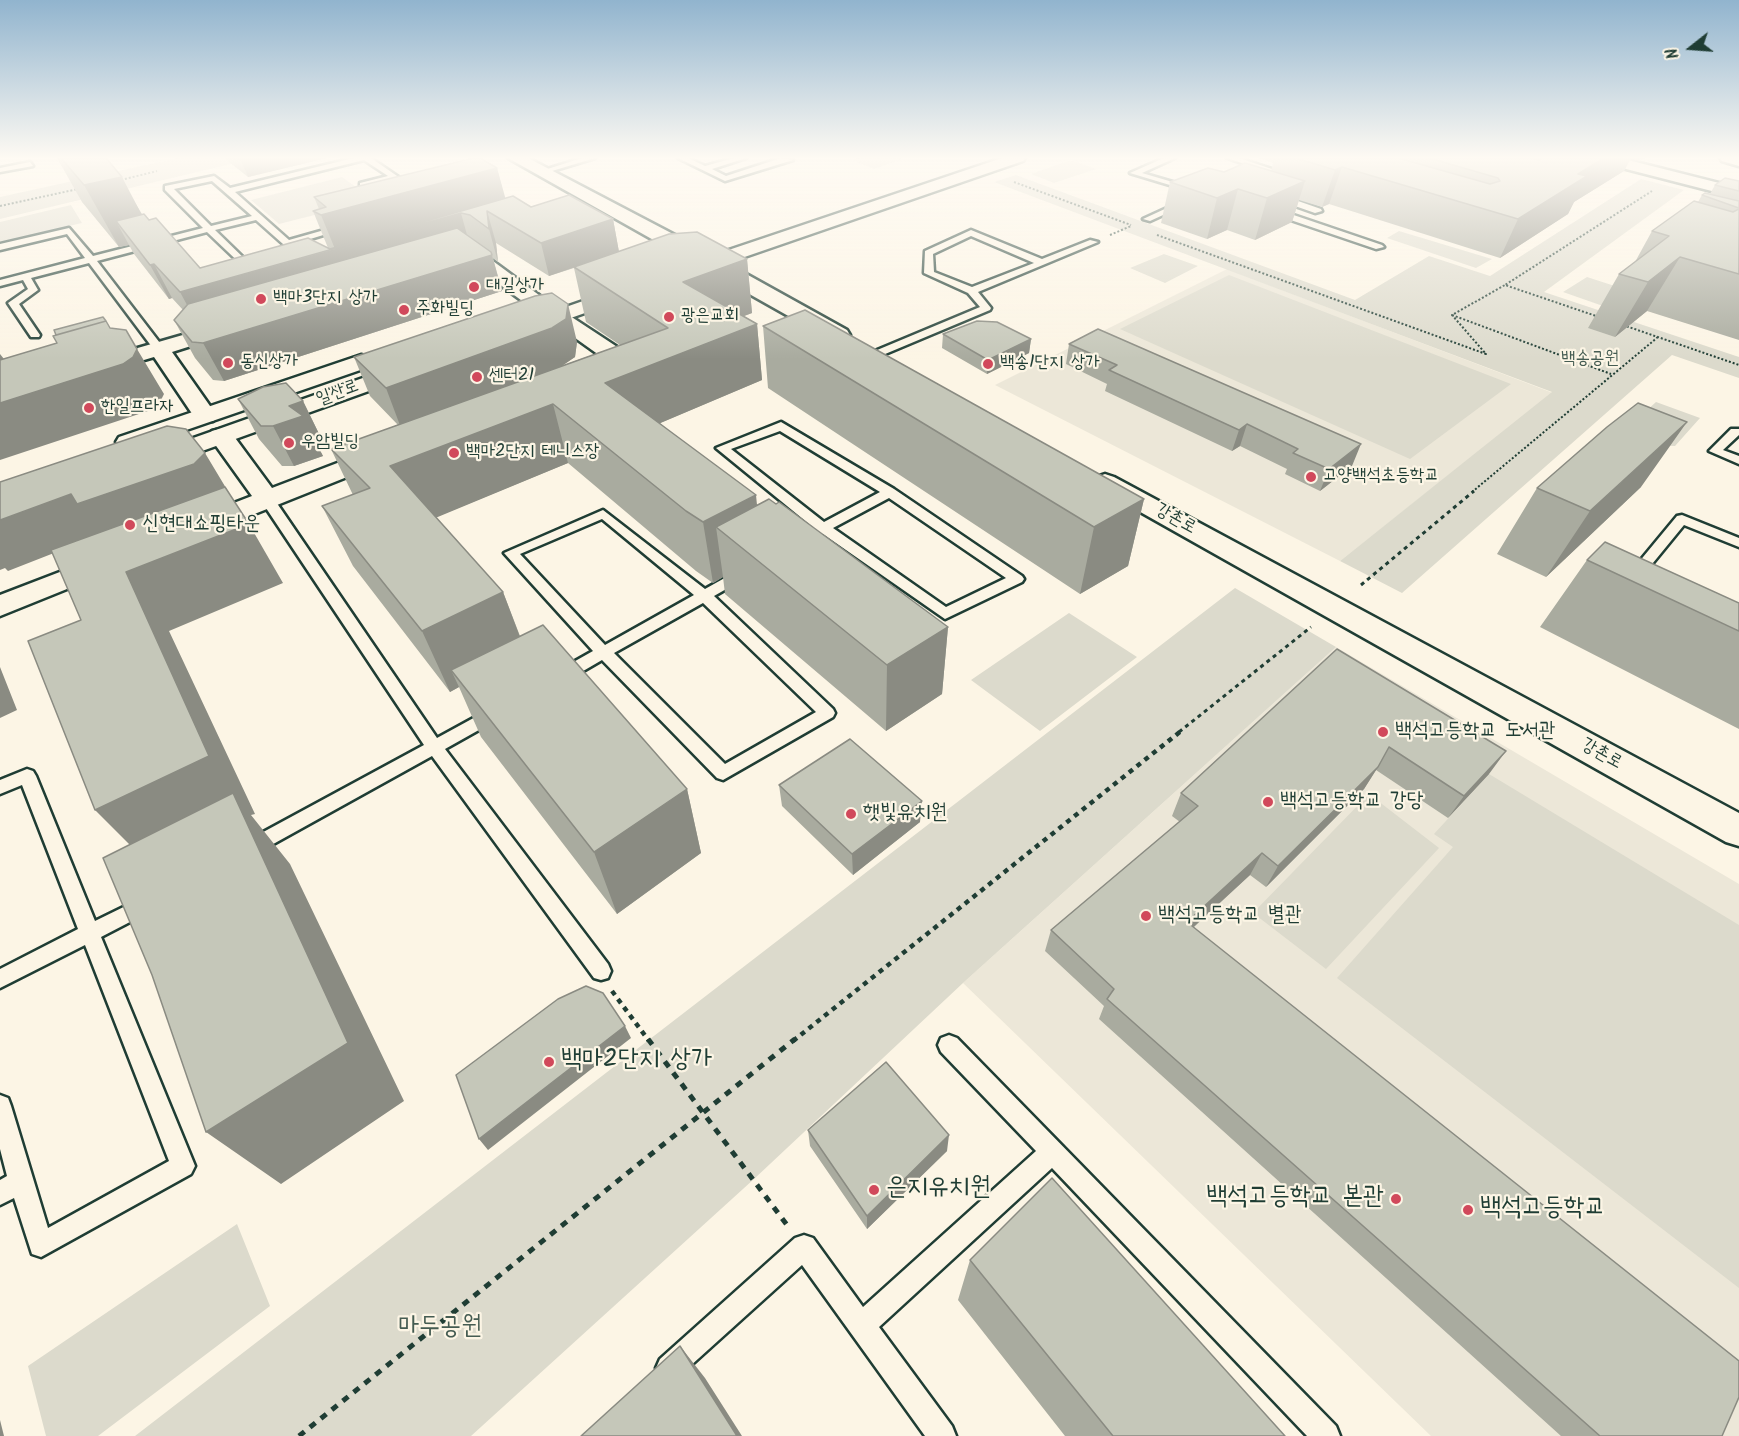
<!DOCTYPE html>
<html>
<head>
<meta charset="utf-8">
<style>
  body { margin:0 }
  #map { position:relative; width:1739px; height:1436px; overflow:hidden; background:#fcf5e5; font-family:Kalam,sans-serif }
  canvas { display:block }
  .north { position:absolute; left:1661px; top:18px; width:60px; height:60px; -webkit-text-stroke:4px #fcf5e5; paint-order:stroke; rotate:253deg; font-size:16px; font-weight:700; line-height:24px; text-align:center; color:#1f3d34 }
  .north::after { content:''; display:block; margin:auto; width:21px; height:27px; background:#1f3d34; clip-path:polygon(50% 0,100% 100%,50% 72%,0 100%) }
</style>
</head>
<body>
<div id="map">
<canvas width="1739" height="1436"></canvas>
<div class="north">N</div>
</div>
<script>
const g = document.querySelector('canvas').getContext('2d');
g.lineJoin = 'round';
function fill(path, color) {
  g.fillStyle = color;
  g.fill(path, 'evenodd');
}
function trace(path, color, width, dash) {
  g.strokeStyle = color;
  g.lineWidth = width;
  g.lineCap = dash ? 'butt' : 'round';
  g.setLineDash(dash || []);
  g.stroke(path);
}
function label(font, color, halo, rows, align = 'center') {
  g.font = font + ' Kalam,"Poor Story",sans-serif';
  g.lineWidth = 4.5;
  g.setLineDash([]);
  g.textBaseline = 'middle';
  g.strokeStyle = halo;
  g.fillStyle = color;
  for (const [text, x, y, turn = 0] of rows) {
    g.save();
    g.translate(x, y);
    g.rotate((+turn || 0) * Math.PI / 180);
    g.textAlign = isNaN(turn) ? turn : align;
    if (halo) g.strokeText(text, 0, 0);
    g.fillText(text, 0, 0);
    g.restore();
  }
}
const built = new Path2D(`
  M1227 269 1553 393 1340 561 995 385Z
  M1336 647 1739 884V1436H1431L963 983Z`);
const green = new Path2D(`
  M178 158H256L0 219V197Z
  M859 158H900L902 159 874 169 852 160Z
  M1071 160 1096 169 1054 183 1031 174Z
  M1016 175 1355 300 1429 256 1490 276 1641 179 1684 190 1544 292 1739 357V378L1672 355 1402 593 1340 561 1552 392 994 182Z
  M342 177 374 200 279 224 251 200Z
  M71 205 82 223 0 242V222Z
  M1399 231 1492 259 1476 268 1387 238Z
  M1164 254 1198 266 1165 283 1130 268Z
  M1229 275 1511 384 1410 459 1120 329Z
  M1587 277 1624 289 1620 312 1563 292Z
  M1656 402 1700 418 1675 446 1650 445 1621 434Z
  M1235 588 1336 647 963 983 754 1179 471 1436H135Z
  M1069 613 1137 657 1040 731 971 680Z
  M1489 774 1739 925V1288L1337 978 1453 847 1434 834Z
  M1369 794 1439 848 1326 969 1253 913Z
  M237 1224 270 1306 98 1436H46L28 1366Z`);
const pathFar3 = new Path2D(`
  M121 180 157 171
  M1014 182 1131 225
  M0 206 78 189
  M1110 235 1131 226
  M1157 235 1486 354 1452 315 1505 285
  M1452 315 1611 374
  M1599 317 1505 285 1652 191
  M1623 325 1739 365
  M1472 492 1658 337`);
const pathFar2 = new Path2D(`
  M1361 585 1474 491
  M1179 732 1311 627`);
const pathFar1 = new Path2D(`
  M612 991 649 1041
  M793 1041 1181 731`);
const path = new Path2D(`
  M648 1039 787 1225
  M299 1436 795 1039`);
const service = new Path2D(`
  M354 158H371L416 189 409 191 393 180 370 186 375 189 384 187 388 190 371 194 360 187V183L388 176 364 160 235 192 289 240 342 225 346 228 294 244 302 251V255L248 271 207 232 97 261 163 347V351H155L89 263 31 278 38 290 19 304 40 335 39 337H31L8 303 28 289 23 280 0 286V280L85 258 67 234 0 250V244L69 228 93 256 203 228 165 190V186L214 176 230 188ZM212 181 252 216 211 226 174 189ZM256 220 292 252 250 264 215 230Z
  M582 158H595L542 174 538 172Z
  M678 158H688L705 166 734 158H746L712 169 726 176 781 158 793 160 725 181Z
  M1164 158H1175L1142 173 1193 188V192L1130 173Z
  M1227 158H1239L1275 170 1268 172Z
  M30 162 33 166 0 172V168Z
  M1278 194 1321 209 1322 211 1315 213 1275 199Z
  M1180 202 1187 204 1150 221 1143 219Z
  M1273 208 1382 245 1384 247 1376 249 1270 213V209Z
  M971 230 1042 259 1090 240 1098 242 978 292 991 308 990 310 878 357H870V353L980 307 968 293 924 273 925 251ZM971 236 1034 263 972 287 934 272 933 254Z
  M781 422 894 489 1022 576 1024 579 1022 582 945 619 823 534 803 545H793V539L814 528 716 448ZM780 431 880 492 824 522 731 449ZM889 498 1006 578 946 607 833 528Z
  M1731 429H1739V435L1723 450 1739 456V464L1709 451Z
  M267 495 272 496 437 738 490 709H502L504 713 502 717 445 749 608 964 611 971 608 978 601 980 594 978 432 756 257 853 250 856 243 853 241 848 243 843 424 745 260 499Z
  M603 510 705 589 739 570H749L751 573 749 576 714 596 833 709 835 713 833 717 723 780 717 778 602 660 566 681H554L552 677 554 673 593 651 504 553ZM602 519 694 595 605 645 520 554ZM703 603 816 712 725 764 614 653Z
  M1682 515 1739 538V547L1684 525 1639 580H1629L1627 577 1629 574 1677 516Z
  M27 769 33 771 36 776 95 921 146 896 153 898 156 904 153 910 101 937 195 1166 191 1174 41 1257 32 1254 14 1198 0 1205V1180L7 1176 0 1149V1095L8 1098 11 1106 48 1228 169 1161 85 945 0 988V969L78 929 22 785 0 794V780Z
  M949 1035 957 1038 1336 1426 1340 1436H1307L1052 1168 879 1327 952 1426 956 1436H925L802 1265 678 1377 669 1381 660 1377 656 1368 660 1359 795 1238 804 1235 813 1238 863 1307 1036 1151 941 1052 938 1045 941 1038Z`);
const minor = new Path2D(`
  M1720 158H1739V166L1722 161Z
  M471 248 478 250 543 298 546 302 543 306H529L468 261 459 264 450 258 452 254Z
  M557 310 564 312 631 356 634 361C627 372 603 378 591 375L588 370 591 365 606 360 550 320 547 316 550 312Z
  M228 322 235 324 239 328 235 332 172 352 217 416 213 421H197L154 357 97 374 89 372 86 367 89 362Z
  M221 429 230 431 272 488 374 449 383 447 392 449 395 454 392 459 207 533 197 535 187 533 183 527 187 521 252 496 209 436 212 431Z
  M104 555 114 558 118 564 114 570 0 616V595Z`);
const secondary = new Path2D(`
  M508 158H528L694 245 847 330 850 335 847 340H831Z
  M1593 158H1620L1739 188V198L1595 161Z
  M1105 474 1114 477 1739 813V846L1726 842 1096 487 1092 482 1096 477Z`);
const primary = new Path2D(`
  M1002 158H1025L1023 161 701 272H687L684 268 687 264Z
  M626 286 633 288 636 292 633 296 534 331H520L516 327 520 323Z
  M361 355 369 357 372 362 369 367 137 447 128 449 119 447 116 442 119 437Z
  M408 362 416 364 419 369 416 374 166 464 157 467 148 464 144 459 148 454Z`);
const wall = new Path2D(`
  M57 158H107L142 214 149 220 200 268 328 248 313 211 319 209 314 197 497 168 505 199 531 207 613 219 619 252 747 259 752 313 744 316 757 324 762 380 660 423 757 505 948 627 942 694 886 731 725 594 723 577 713 583 696 571 568 463 436 517 503 592 520 636 687 789 701 853 617 914 481 737 459 687 450 692 353 566 322 506 353 495 331 449 398 425 370 396 354 357 577 342 575 357 561 366 620 345 586 322 574 268 549 276 496 243 498 262 493 258 502 291 224 381 213 380 195 358 174 320 183 310 172 298 169 299 134 254 129 245 119 247 82 202Z
  M224 158H327L248 177Z
  M1258 158H1645L1640 161 1631 158 1624 171 1574 202 1568 214 1500 258 1329 204 1322 207 1299 200 1292 222 1255 240 1227 230 1207 239 1161 223 1170 182 1224 172 1271 171 1273 163Z
  M1739 181V340L1647 311 1615 337 1588 328 1619 274 1635 262 1652 231 1698 202 1702 195 1710 194 1715 185Z
  M763 326 1144 499 1128 566 1080 594 768 388Z
  M943 334 1031 339 1029 353 987 374 942 348Z
  M1069 344 1352 466 1320 491 1285 474 1287 469 1240 446 1232 451 1105 391 1107 384 1066 364Z
  M238 399 303 401 322 440 316 443 323 456 294 466H282L259 439Z
  M1641 487 1546 577 1497 554 1537 488Z
  M1587 560 1739 603V729L1540 627Z
  M1337 649 1489 774 1448 818 1376 770 1364 789 1266 887 1250 875 1194 927 1722 1436H1561L1099 1019 1104 1006 1045 951 1051 930 1180 822 1172 816 1181 793Z
  M779 785 920 822 853 875 782 806Z
  M808 1130 947 1151 867 1229 810 1146Z
  M970 1260 1285 1436H1065L958 1300Z`);
const shadedWall = new Path2D(`
  M240 158H327L248 177Z
  M1604 158H1631L1624 171 1574 202 1568 214 1500 258 1518 219 1578 174Z
  M1342 167 1329 204 1322 207 1335 170Z
  M497 168 512 222 487 211 496 243 498 262 489 229 470 215 461 213 470 246 199 327 180 292 335 249 321 215Z
  M122 177 154 238 116 221 129 245 119 247 84 185Z
  M1305 181 1292 222 1255 240 1267 198Z
  M1238 189 1227 230 1207 239 1217 198Z
  M613 219 619 252 549 276 541 243Z
  M491 252 502 291 224 381 203 343Z
  M1680 257 1647 311 1615 337 1648 282Z
  M747 259 752 313 691 336 683 282Z
  M154 264 172 298 169 299 150 265Z
  M568 304 577 342 575 357 562 366 401 428 386 388Z
  M757 324 762 380 618 441 605 383Z
  M1031 339 1029 353 987 374 988 360Z
  M137 349 164 394 160 402 151 410 0 460V354L8 364Z
  M303 401 322 440 316 443 323 456 294 466 273 426 289 406Z
  M553 404 568 463 416 526 390 466Z
  M1687 422 1641 487 1546 577 1590 511Z
  M1247 424 1240 446 1232 451 1239 430Z
  M1361 444 1352 466 1320 491 1329 469Z
  M205 453 229 493 100 535 8 571 5 568 0 570V520L71 494Z
  M756 495 762 555 716 527 723 577 713 583 703 522Z
  M1144 499 1128 566 1080 594 1094 527Z
  M249 524 283 583 169 631 255 814 251 815 290 864 404 1101 281 1184 206 1132 151 866 95 810 126 572Z
  M503 592 526 653 451 670 459 687 450 692 422 631Z
  M948 627 942 694 886 731 887 665Z
  M0 667 17 710 0 718Z
  M1506 751 1489 774 1448 818 1464 796Z
  M1378 767 1364 789 1266 887 1278 866Z
  M687 789 701 853 617 914 594 852Z
  M922 801 920 822 853 875 852 854Z
  M1262 853 1250 875 1177 942 1187 922Z
  M625 1026 631 1038 488 1150 479 1139Z
  M949 1135 947 1151 867 1229V1216Z
  M680 1346 705 1378 742 1436H737Z
  M0 1420 4 1436H0Z`);
const building = new Path2D(`
  M61 158H106L122 177 84 185Z
  M474 158H480L497 168 321 215 313 211 326 207 314 197Z
  M1296 158H1398L1490 184 1500 181 1498 178 1429 158H1531L1539 160 1543 158H1604L1578 174 1587 176 1518 219 1342 167 1335 170Z
  M1245 163 1305 181 1267 198 1238 189 1217 198 1170 182 1208 168 1224 172Z
  M1725 178 1739 181V191L1715 185Z
  M1705 193 1739 201V208L1702 195Z
  M569 195 613 219 541 243 487 211 489 229 470 215 461 213 180 292 154 264 150 265 116 221 144 214 149 220 156 218 200 268 308 238 330 249 513 196 531 207Z
  M1694 201 1733 212 1739 209V274L1680 257 1648 282 1619 274 1669 236 1652 231Z
  M457 228 491 252 492 255 203 343 192 342 174 320 188 304Z
  M697 232 747 259 683 282 757 324 605 383 756 495 703 522 686 511 553 404 390 466 503 592 422 631 322 506 370 488 331 449 668 328 574 267 669 234Z
  M552 293 568 304 566 319 552 328 386 388 354 357 535 296Z
  M805 310 1144 499 1094 527 763 326Z
  M103 317 106 321 56 335 54 330Z
  M106 321 110 328 126 330 137 349 133 357 123 364 0 403V360L57 343 53 336Z
  M977 321 997 322 1031 339 988 360 943 334Z
  M1098 329 1361 444 1329 469 1293 453 1298 449 1247 424 1239 430 1109 370 1117 365 1069 344Z
  M286 383 303 401 289 406 303 416 273 426H261L238 399 263 387Z
  M1638 403 1687 422 1590 511 1537 488 1607 427Z
  M167 426 186 429 205 453 194 464 77 504 71 494 0 520V482Z
  M225 487 249 524 126 572 209 756 95 810 28 641 81 620 51 550Z
  M769 499 776 504 779 502 948 627 887 665 716 527Z
  M1605 542 1739 603V631L1587 560Z
  M543 625 687 789 594 852 451 670Z
  M1337 649 1506 751 1464 796 1389 747 1378 767 1278 866 1262 853 1187 922 1739 1361V1397L1722 1436H1600L1107 999 1114 989 1051 930 1198 806 1181 793Z
  M850 739 922 801 852 854 779 785Z
  M233 793 348 1043 206 1132 152 975 103 858Z
  M586 986 603 993 625 1026 479 1139 456 1075 558 999Z
  M886 1062 949 1135 867 1216 808 1130Z
  M1052 1178 1285 1436H1113L970 1260Z
  M680 1346 737 1436H581Z`);
const markers = [
  [474,287,6,"#d1495b"],
  [261,299,6,"#d1495b"],
  [404,310,6,"#d1495b"],
  [669,317,6,"#d1495b"],
  [228,363,6,"#d1495b"],
  [988,364,6,"#d1495b"],
  [477,377,6,"#d1495b"],
  [89,408,6,"#d1495b"],
  [289,443,6,"#d1495b"],
  [454,453,6,"#d1495b"],
  [1311,477,6,"#d1495b"],
  [130,525,6,"#d1495b"],
  [1383,732,6,"#d1495b"],
  [1268,802,6,"#d1495b"],
  [851,814,6,"#d1495b"],
  [1146,916,6,"#d1495b"],
  [549,1062,6,"#d1495b"],
  [874,1190,6,"#d1495b"],
  [1396,1199,6,"#d1495b"],
  [1468,1210,6,"#d1495b"]
];
const farPoinames = [
  ["대길상가",486,287],
  ["백마3단지 상가",273,299],
  ["주화빌딩",416,310],
  ["광은교회",681,317],
  ["동신상가",240,363],
  ["백송1단지 상가",1000,364],
  ["센터21",489,377],
  ["한일프라자",101,408],
  ["우암빌딩",301,443],
  ["백마2단지 테니스장",466,453],
  ["고양백석초등학교",1323,477]
];
const farParknames = [
  ["백송공원",1590,360]
];
const farStreetnames = [
  ["일산로",338,394,-20],
  ["강촌로",1175,520,29],
  ["강촌로",1601,755,29]
];
const poiNames = [
  ["신현대쇼핑타운",142,525],
  ["백석고등학교 도서관",1395,732],
  ["백석고등학교 강당",1280,802],
  ["햇빛유치원",863,814],
  ["백석고등학교 별관",1158,916]
];
const nearPoinames = [
  ["백마2단지 상가",561,1062],
  ["은지유치원",886,1190],
  ["백석고등학교 본관",1384,1199,"right"],
  ["백석고등학교",1480,1210]
];
const nearParknames = [
  ["마두공원",440,1329]
];
fill(built, '#ece7d8');
fill(green, '#dcdacc');
trace(service, '#1f3d34', 5);
trace(minor, '#1f3d34', 5);
trace(secondary, '#1f3d34', 5);
trace(primary, '#1f3d34', 5);
trace(pathFar3, '#1f3d34', 2, [2, 2]);
trace(pathFar2, '#1f3d34', 3, [4, 4]);
trace(pathFar1, '#1f3d34', 4.5, [5, 5]);
trace(path, '#1f3d34', 5, [7, 7]);
fill(service, '#fcf5e5');
fill(minor, '#fcf5e5');
fill(secondary, '#fcf5e5');
fill(primary, '#fcf5e5');
fill(wall, '#a9ab9f');
fill(shadedWall, '#8a8b82');
fill(building, '#c5c7b9');
trace(building, '#8a8b82', 1.5);
const sky = g.createLinearGradient(0, 0, 0, 359);
sky.addColorStop(0, '#91b4ce');
sky.addColorStop(0.44, '#fefaf3');
sky.addColorStop(1, '#fefaf300');
g.fillStyle = sky;
g.fillRect(0, 0, 1739, 359);
for (const [x, y, r, color] of markers) {
  const dot = new Path2D();
  dot.arc(x, y, r, 0, 2 * Math.PI);
  g.fillStyle = color;
  g.fill(dot);
  trace(dot, '#fcf5e5', 2);
}
label('18px', '#1f3d34', '#fcf5e5', farPoinames, 'left');
label('18px', '#455c52', '#fcf5e5', farParknames);
label('18px', '#1f3d34', '#fcf5e5', farStreetnames);
label('21px', '#1f3d34', '#fcf5e5', poiNames, 'left');
label('26px', '#1f3d34', '#fcf5e5', nearPoinames, 'left');
label('26px', '#455c52', '#fcf5e5', nearParknames);
</script>
</body>
</html>
